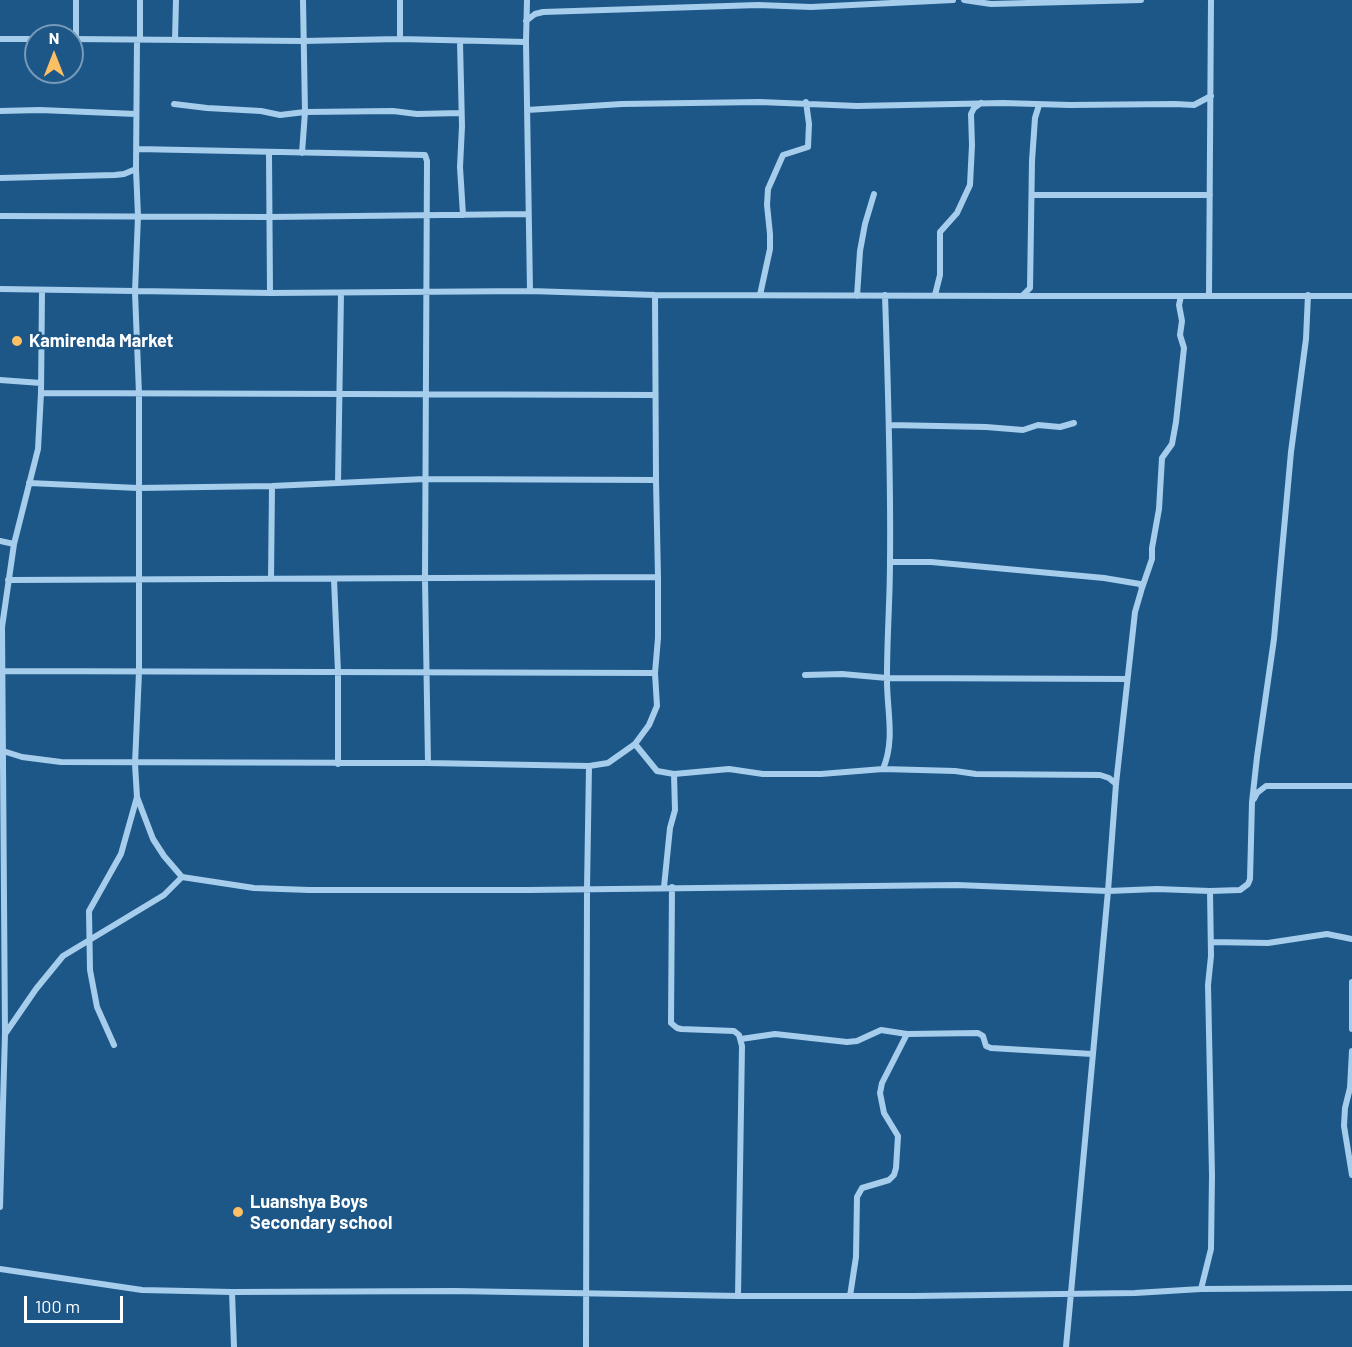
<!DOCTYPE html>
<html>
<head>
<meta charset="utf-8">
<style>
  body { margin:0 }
  #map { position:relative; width:1352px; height:1347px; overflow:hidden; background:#1d5788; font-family:Barlow,sans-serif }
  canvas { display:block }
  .north { position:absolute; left:24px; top:24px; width:60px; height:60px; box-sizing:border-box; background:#1d5788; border:2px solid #779ab8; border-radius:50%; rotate:0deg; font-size:16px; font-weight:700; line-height:24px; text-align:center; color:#fff }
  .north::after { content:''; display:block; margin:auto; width:21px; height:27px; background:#fcbf64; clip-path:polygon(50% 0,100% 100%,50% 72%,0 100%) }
  .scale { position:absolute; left:24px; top:1296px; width:99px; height:27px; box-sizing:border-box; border:3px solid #fff; border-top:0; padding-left:8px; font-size:18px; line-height:21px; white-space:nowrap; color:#fff; -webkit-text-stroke:4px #1d5788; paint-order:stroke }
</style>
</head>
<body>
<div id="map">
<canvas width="1352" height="1347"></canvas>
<div class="north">N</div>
<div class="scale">100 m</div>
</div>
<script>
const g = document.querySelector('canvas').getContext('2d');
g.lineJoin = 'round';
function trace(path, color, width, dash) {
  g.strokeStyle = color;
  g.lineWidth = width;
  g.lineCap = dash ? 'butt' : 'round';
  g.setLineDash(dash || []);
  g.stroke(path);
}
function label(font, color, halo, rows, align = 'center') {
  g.font = font + ' Barlow,sans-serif';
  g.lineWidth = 5;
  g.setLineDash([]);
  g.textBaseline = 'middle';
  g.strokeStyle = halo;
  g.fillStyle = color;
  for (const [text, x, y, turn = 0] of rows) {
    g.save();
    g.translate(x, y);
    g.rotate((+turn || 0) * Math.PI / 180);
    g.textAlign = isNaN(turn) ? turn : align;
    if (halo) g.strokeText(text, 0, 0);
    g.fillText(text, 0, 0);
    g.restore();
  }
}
const minor = new Path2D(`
  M140 0V40
  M400 0V39
  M964 0 991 4 1141 0
  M526 21 535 14 543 12 758 5 811 7 953 0
  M0 39H36
  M72 39 303 41 400 39 526 42 527 0
  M76 39V0
  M137 40 136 169 138 216 135 292 139 394V672L135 764 137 797 153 839 164 856 182 877
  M175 40 176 0
  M460 42 462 126 460 167 463 215
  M526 42 530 291
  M174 104 207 108 261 111 280 115 305 112 393 111 417 114 460 113
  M527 110 622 104 760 102 857 106 1003 103 1070 105 1175 104 1194 105 1211 96
  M0 111 40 110 136 114
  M137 149 425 155 427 161 425 579 428 763
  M269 153 270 293
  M302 153 305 112 303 0
  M0 178 115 175 124 174 136 169
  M1032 195H1210
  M0 216 270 217 528 214
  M0 289 270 293 530 291 655 295 1022 296 1030 288 1032 161 1035 118 1039 105
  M760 295 770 249V234L767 205 768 189 783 155 808 147 809 124 806 102
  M935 295 940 275V232L957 213 970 185 972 145 971 114 974 108 981 103
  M1209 295 1211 0
  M857 296 860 251 865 224 874 194
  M1022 296H1352
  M0 380 41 383
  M41 393 655 395
  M890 425 986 427 1023 430 1038 425 1060 427 1074 423
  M29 483 138 488 272 486 425 479 656 480
  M338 483 341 293
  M0 541 14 544
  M890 562H931L1104 578 1140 584 1142 588 1135 612 1116 784 1108 891 1066 1347
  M271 579 272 486
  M334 579 338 672V764
  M8 580 658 577
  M1142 588 1152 559V548L1159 509 1162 458 1172 444 1176 422 1184 348 1180 335 1182 321 1179 305 1181 296
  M2 671 655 673
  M805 675 842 674 887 678 1127 679
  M635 744 657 771 674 774 729 769 763 774H821L883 769 955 771 976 774 1100 775 1109 778 1116 784
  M3 751 22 757 61 762 428 763 589 766 608 763 635 744 649 725 657 706 655 673 658 638V577L656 480 655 295
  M883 769C896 738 886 708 887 675 887 637 890 599 890 561 891 472 888 384 885 295
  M1254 799 1257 793 1266 786H1352
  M664 887 670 828 675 810 674 774
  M672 887 671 1023 677 1028 681 1029 734 1031 739 1035 742 1046 738 1296
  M1211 942 1268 943 1327 934 1352 939
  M1352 982V1029
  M5 1034 36 989 63 956 164 895 182 877 254 888 309 890H528L957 885 1108 891 1157 889 1210 891 1240 890 1248 884 1250 879 1252 802 1257 757 1274 639 1291 452 1306 339 1308 295
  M741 1039 775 1034 847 1042 857 1041 881 1030 907 1034 978 1033 983 1036 986 1046 991 1048 1092 1054
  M114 1045 97 1007 90 970 89 911 121 854 137 797
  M1352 1051 1350 1088 1345 1108 1344 1126 1352 1175
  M0 1207 5 1034 2 627 14 544 38 449 41 393 42 291
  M0 1269 142 1290 232 1292 455 1291 738 1296H914L1135 1293 1201 1289 1352 1288
  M1201 1289 1211 1249 1212 1175 1208 985 1211 956 1210 891
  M232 1292 234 1347
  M850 1296 856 1257 857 1197 862 1188 889 1180 894 1175 896 1168 898 1136 884 1113 880 1093 882 1083 907 1034
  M586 1347 587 889 589 766`);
const markers = [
  [17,341,6,"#fcbf64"],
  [238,1212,6,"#fcbf64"]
];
const poiNames = [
  ["Kamirenda Market",29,341],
  ["Luanshya Boys",250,1202],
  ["Secondary school",250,1223]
];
trace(minor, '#a6cdeb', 6);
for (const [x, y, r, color] of markers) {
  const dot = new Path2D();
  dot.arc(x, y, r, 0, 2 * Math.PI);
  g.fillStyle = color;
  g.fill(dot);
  trace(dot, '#1d5788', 2);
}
label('bold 18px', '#fff', '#1d5788', poiNames, 'left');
</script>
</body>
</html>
